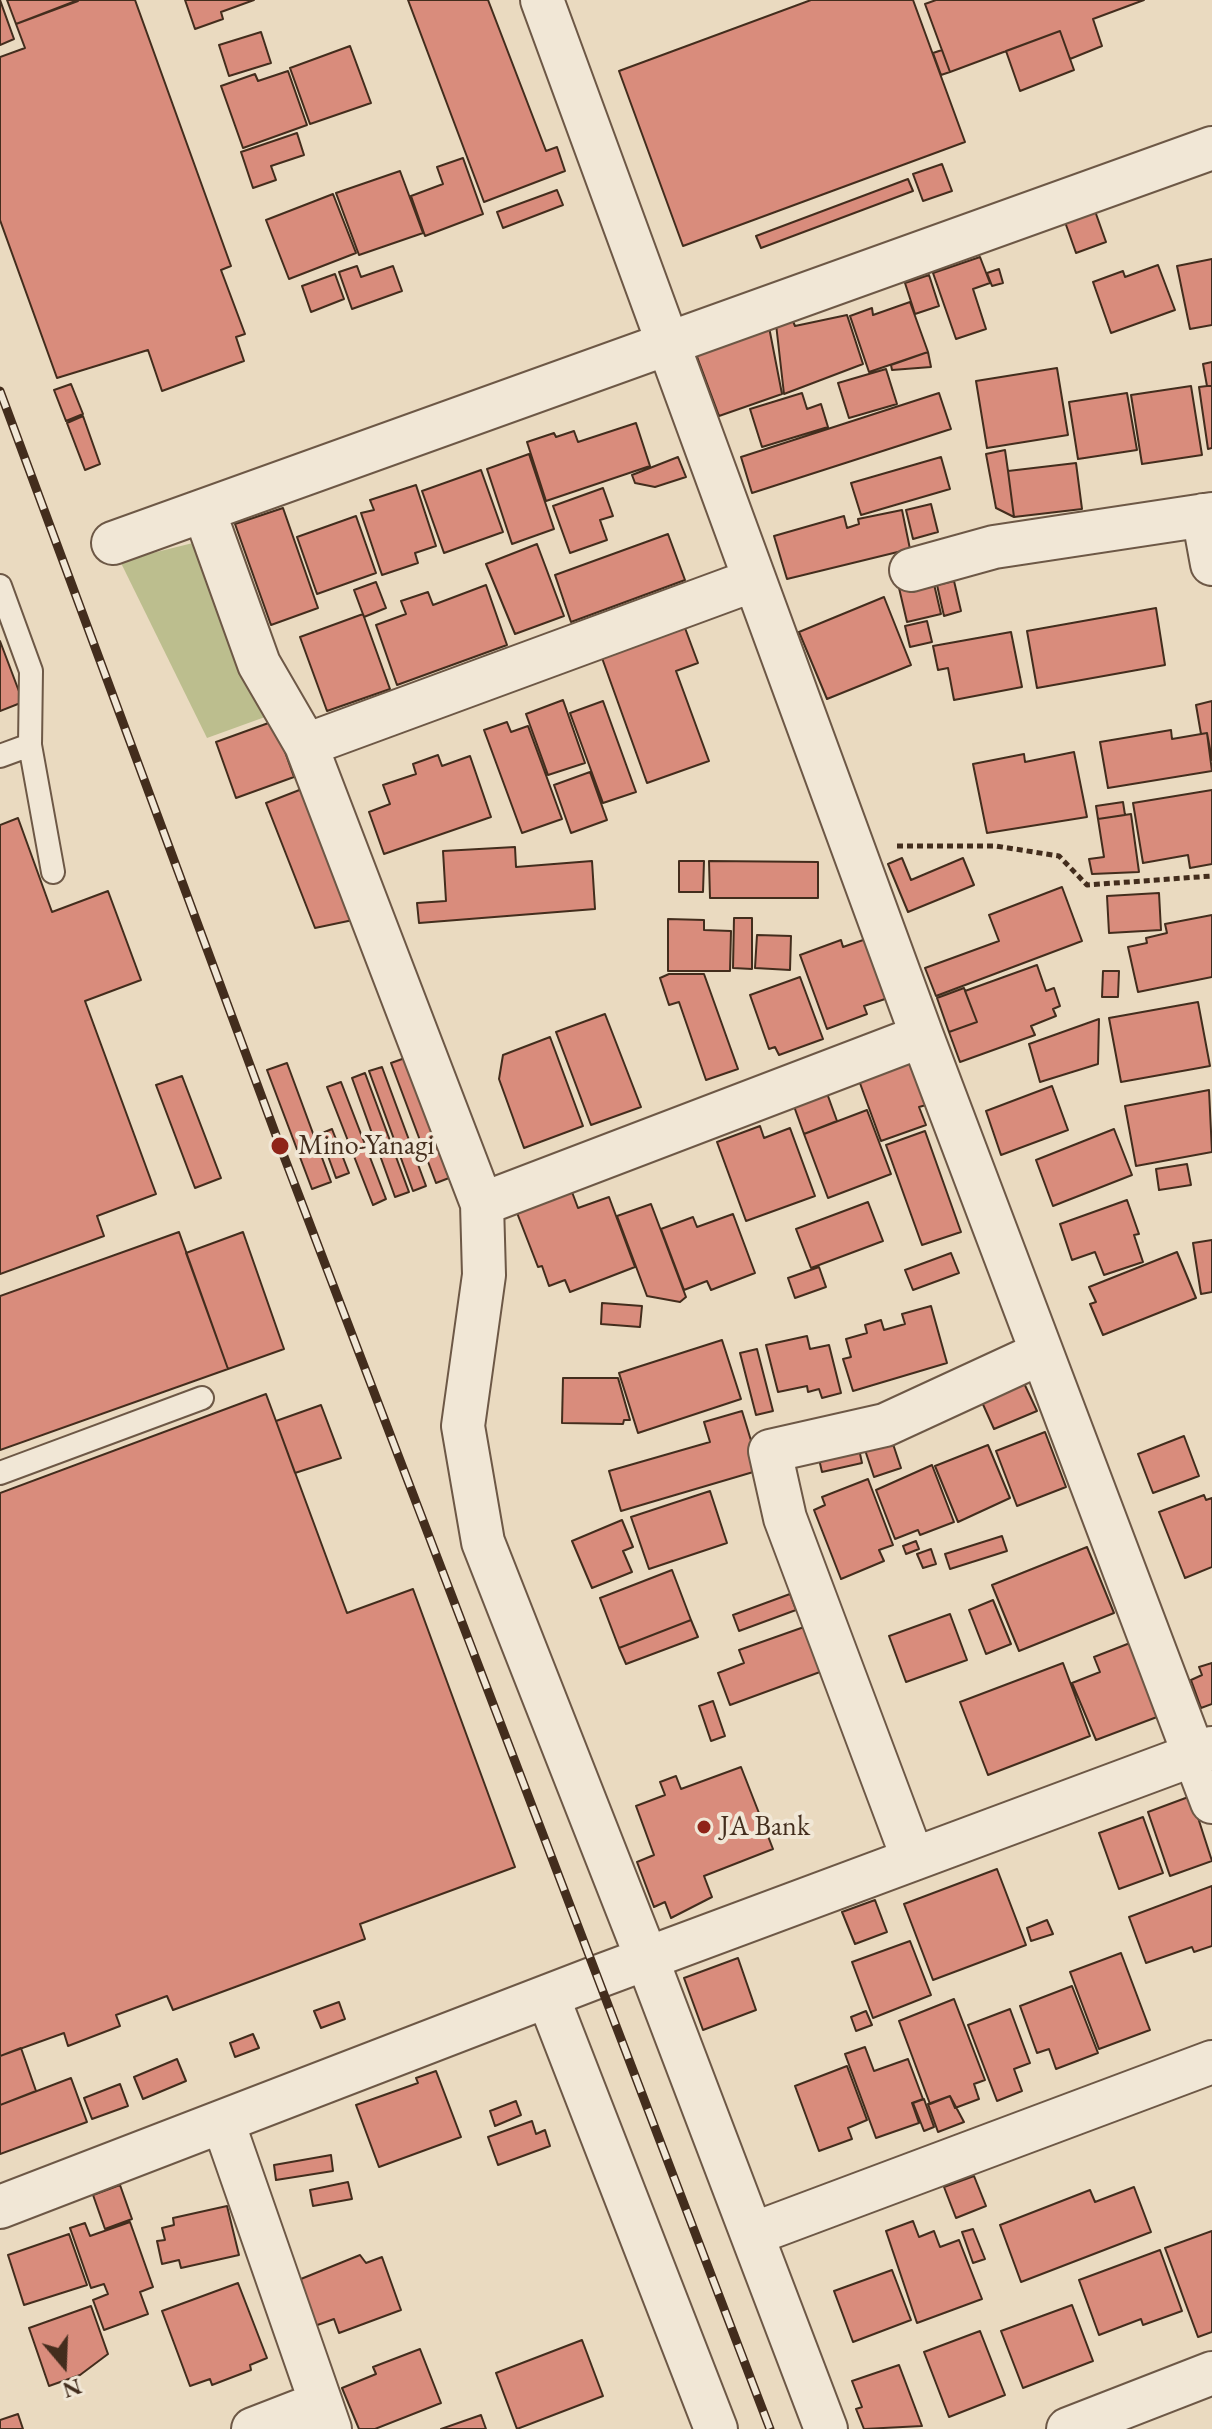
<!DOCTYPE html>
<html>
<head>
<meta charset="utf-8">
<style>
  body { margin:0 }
  #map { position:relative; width:1212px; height:2429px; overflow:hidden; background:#eadac0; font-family:"EB Garamond",serif }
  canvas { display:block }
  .north { position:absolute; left:24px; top:2325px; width:80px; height:80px; -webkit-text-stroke:6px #f1e7d6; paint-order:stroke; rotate:161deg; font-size:22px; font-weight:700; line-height:32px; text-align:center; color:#432d1d }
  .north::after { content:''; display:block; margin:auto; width:28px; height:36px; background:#432d1d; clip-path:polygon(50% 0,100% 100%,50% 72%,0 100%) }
</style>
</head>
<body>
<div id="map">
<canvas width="1212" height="2429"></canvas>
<div class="north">N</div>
</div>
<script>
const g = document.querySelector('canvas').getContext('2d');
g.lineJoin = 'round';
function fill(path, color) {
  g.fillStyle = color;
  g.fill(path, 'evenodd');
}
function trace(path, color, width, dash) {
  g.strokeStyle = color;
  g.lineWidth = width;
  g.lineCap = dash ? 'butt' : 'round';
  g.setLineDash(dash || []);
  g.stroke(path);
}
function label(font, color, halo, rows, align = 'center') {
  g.font = font + ' "EB Garamond",serif';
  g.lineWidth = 8;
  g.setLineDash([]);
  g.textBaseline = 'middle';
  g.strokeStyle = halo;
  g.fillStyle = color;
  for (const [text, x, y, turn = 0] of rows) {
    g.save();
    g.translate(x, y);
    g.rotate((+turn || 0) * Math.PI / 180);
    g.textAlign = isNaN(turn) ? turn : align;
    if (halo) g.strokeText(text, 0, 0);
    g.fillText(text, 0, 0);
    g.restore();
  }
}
const green = new Path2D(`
  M201 541 265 717 207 738 120 561Z`);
const building = new Path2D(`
  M0 0 14 39 0 45Z
  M7 0H78V1L16 24Z
  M78 0H135L231 266 221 270 245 334 236 337 244 361 162 391 148 350 57 378 0 220V57L25 48 16 24Z
  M185 0H254L221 12 223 19 195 29Z
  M408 0H488L546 151 557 147 565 171 484 202Z
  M811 0H913L965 142 683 246 619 71Z
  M936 0H1144L1093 19 1102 46 1070 59 1060 31 950 72 925 4Z
  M1060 31 1074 70 1020 91 1006 51Z
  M261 32 271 63 229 76 219 45Z
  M350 46 371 103 310 124 290 68Z
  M942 50 950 72 941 75 933 53Z
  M288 71 307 125 243 148 221 86 255 74 258 81Z
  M297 133 304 155 271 166 276 180 253 188 241 152Z
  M463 158 483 214 425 236 411 196 443 184 437 167Z
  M942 164 952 191 923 201 913 174Z
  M400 171 423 233 359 255 336 193Z
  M908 179 913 191 761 248 756 236Z
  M557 190 563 205 503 228 497 212Z
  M333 194 356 253 289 279 266 220Z
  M1095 211 1106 242 1076 253 1065 222Z
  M980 257 990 283 973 289 986 329 956 339 933 273Z
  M1212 259V325L1190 329 1177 266Z
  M1158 265 1175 310 1111 333 1093 282 1123 271 1125 277Z
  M357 266 361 277 393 266 402 291 352 309 339 272Z
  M999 269 1003 283 992 286 987 273Z
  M335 274 344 299 311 312 302 286Z
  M929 275 939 306 915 314 905 283Z
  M910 302 928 352 869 372 850 316 872 308 873 315Z
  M847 315 863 364 784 394 776 324 792 319 795 326Z
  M769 327 782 394 719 416 696 354Z
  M928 352 931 367 892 370 891 365Z
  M1212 362V386H1207L1203 364Z
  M1057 368 1068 435 987 448 976 381Z
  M886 369 897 404 849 418 838 383Z
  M71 384 83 414 66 421 54 390Z
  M1191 386 1202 455 1142 464 1131 395Z
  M1207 386H1212V448L1208 449 1199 387Z
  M802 393 807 409 821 404 828 427 762 447 750 409Z
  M939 393 951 429 752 493 741 457Z
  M1127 393 1137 450 1078 459 1069 402Z
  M83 416 100 464 85 470 67 423Z
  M636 423 650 466 546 501 527 442 554 433 556 437 574 431 578 442Z
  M1005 450 1008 471 1014 517 996 508 986 454Z
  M529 454 554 529 512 544 487 469Z
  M678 457 686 477 655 487 635 483 632 475Z
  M941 457 950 489 861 515 851 483Z
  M1076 463 1082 509 1014 517 1008 471Z
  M481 470 503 532 444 553 422 491Z
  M416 485 436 546 415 553 418 563 382 575 361 513 374 510 370 500Z
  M603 488 613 516 600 520 607 540 570 553 553 506Z
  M931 504 938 532 913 539 906 510Z
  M283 508 318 608 271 625 235 524Z
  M902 510 910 549 787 579 774 536 844 516 847 528 859 524 858 519Z
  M356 516 376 573 317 594 297 537Z
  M668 534 685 580 571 622 555 575Z
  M537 544 564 616 515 634 486 564Z
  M933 580 941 614 907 622 899 588Z
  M954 581 961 611 944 616 937 585Z
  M376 582 386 608 364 617 354 590Z
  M486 585 507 645 397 685 376 625 406 614 401 601 428 592 433 605Z
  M884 597 911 665 827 699 799 632Z
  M1156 608 1165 665 1037 688 1027 631Z
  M363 614 390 689 327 711 300 637Z
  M927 621 932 642 910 647 905 626Z
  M685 628 698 663 676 671 709 761 647 783 602 658Z
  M1011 632 1022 687 954 700 948 668 938 670 933 646Z
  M0 641 23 702 0 711Z
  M563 700 585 763 548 775 526 714Z
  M603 701 636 792 603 803 570 713Z
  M1212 701V760L1207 733 1201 734 1196 705Z
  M274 721 294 777 236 798 216 742Z
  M507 722 511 732 528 726 562 819 522 833 484 730Z
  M1171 730 1172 739 1207 733 1212 771 1108 788 1100 742Z
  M1074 752 1087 817 987 833 973 764 1024 754 1025 762Z
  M438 755 442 766 470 756 491 817 384 854 369 812 390 804 383 785 416 774 413 764Z
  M590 772 607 820 571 833 554 785Z
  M302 789 353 920 315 928 266 803Z
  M1212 790V864L1190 868 1188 855 1143 863 1133 803Z
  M1123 802 1125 815 1098 819 1096 806Z
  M1131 814 1139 872 1092 874 1089 859 1104 857 1098 819Z
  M18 818 52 912 108 891 141 980 85 1001 156 1194 97 1216 104 1236 0 1274V825Z
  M515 847 516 867 592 861 595 909 419 923 417 903 446 901 443 851Z
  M902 858 911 880 963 858 974 885 908 912 888 864Z
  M679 861H704L703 892H679Z
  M709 861 818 862V898H710Z
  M1062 887 1082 941 936 996 925 968 999 941 989 915Z
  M1159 893 1161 930 1109 933 1107 896Z
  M1212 915V977L1138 992 1128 947 1147 943 1146 938 1167 933 1165 924Z
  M734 918H752V969L733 968Z
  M668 919 704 920V930L731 931 730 971H668Z
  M757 935 791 936 790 970 755 968Z
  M869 938 891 997 864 1006 867 1014 827 1029 800 955 841 940 843 947Z
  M1037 965 1046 991 1054 988 1060 1006 1053 1009 1056 1016 1031 1026 1035 1035 960 1062 949 1032 977 1022 965 991Z
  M1103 971H1119L1118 997H1102Z
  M669 974H704L738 1069 706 1080 679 1002 669 1005 660 978Z
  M800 977 823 1039 779 1055 775 1047 769 1049 750 995Z
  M964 988 977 1022 949 1032 937 998Z
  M1198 1002 1210 1066 1121 1082 1109 1018Z
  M605 1014 641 1107 591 1125 556 1032Z
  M1099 1019 1098 1064 1040 1082 1029 1044Z
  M550 1037 583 1126 524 1148 499 1079 503 1055Z
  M907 1057 926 1105 919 1107 926 1125 881 1141 857 1075Z
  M405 1058 449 1178 436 1183 391 1063Z
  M287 1063 331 1182 312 1189 267 1070Z
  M382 1067 426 1186 413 1191 369 1071Z
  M365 1073 409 1192 395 1197 352 1078Z
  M182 1076 221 1178 195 1188 156 1085Z
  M341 1082 386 1199 373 1205 327 1087Z
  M824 1085 837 1121 804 1134 791 1098Z
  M1052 1086 1068 1130 1001 1155 986 1111Z
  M1209 1090 1212 1152 1136 1166 1125 1106Z
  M867 1110 891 1174 828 1198 804 1134Z
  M760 1126 764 1138 790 1128 815 1196 746 1221 717 1142Z
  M332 1129 349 1173 336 1178 320 1134Z
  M1114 1129 1132 1175 1053 1206 1036 1160Z
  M925 1131 961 1232 922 1245 886 1145Z
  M1187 1164 1191 1185 1159 1190 1156 1169Z
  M572 1192 578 1208 609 1197 635 1267 570 1292 565 1280 549 1286 542 1266 538 1267 512 1200Z
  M1127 1200 1139 1234 1134 1235 1143 1262 1104 1275 1095 1252 1072 1260 1060 1224Z
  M868 1202 883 1241 811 1268 796 1229Z
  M651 1204 686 1297 680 1302 647 1296 617 1216Z
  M733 1214 755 1273 711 1290 707 1281 684 1290 661 1229 693 1217 697 1227Z
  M179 1232 228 1369 0 1450V1296Z
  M243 1232 284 1349 228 1369 186 1253Z
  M1212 1240V1292L1201 1294 1193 1243Z
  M1177 1252 1196 1298 1103 1335 1090 1304 1096 1302 1089 1287Z
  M951 1253 959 1273 913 1290 905 1270Z
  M819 1267 826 1287 795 1298 788 1278Z
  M602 1303 642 1306 640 1327 601 1324Z
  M931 1306 947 1363 853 1391 843 1359 851 1357 846 1339 867 1333 865 1325 881 1320 884 1330 905 1324 902 1314Z
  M807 1336 810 1349 829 1345 841 1393 822 1398 819 1389 808 1392 807 1386 778 1392 766 1345Z
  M722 1340 741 1399 638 1433 619 1373Z
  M757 1349 773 1411 756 1415 740 1353Z
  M563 1378H618L630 1420H624L623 1424 562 1423Z
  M1023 1381 1037 1411 994 1429 981 1400Z
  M266 1394 347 1613 413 1589 515 1867 360 1924 365 1939 173 2010 167 1996 116 2015 120 2026 68 2046 64 2033 0 2056V1493Z
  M321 1405 341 1458 295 1473 276 1421Z
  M742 1411 760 1470 621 1511 609 1471 710 1442 704 1422Z
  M1045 1432 1066 1487 1017 1506 996 1451Z
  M1184 1436 1199 1476 1153 1493 1138 1454Z
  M892 1441 901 1468 874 1477 865 1450Z
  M988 1445 1010 1498 958 1522 935 1466Z
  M859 1449 862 1463 822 1472 819 1459Z
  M932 1465 954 1522 920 1535 918 1530 895 1539 876 1490Z
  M868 1479 893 1545 879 1550 884 1561 841 1579 814 1510 825 1505 822 1497Z
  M710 1491 727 1543 649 1569 631 1517Z
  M1204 1495 1206 1500 1212 1498V1567L1185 1578 1159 1512Z
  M622 1520 633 1547 623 1551 632 1572 592 1588 572 1541Z
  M1002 1536 1007 1551 950 1569 945 1554Z
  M916 1541 919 1549 906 1554 903 1546Z
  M1087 1547 1114 1613 1019 1651 992 1585Z
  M931 1549 936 1564 923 1568 917 1554Z
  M672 1570 691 1620 619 1648 600 1598Z
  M790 1594 796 1610 739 1631 733 1615Z
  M993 1600 1011 1644 986 1654 969 1610Z
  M950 1614 967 1660 906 1682 889 1636Z
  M691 1620 698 1637 626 1664 619 1648Z
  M804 1627 820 1672 730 1705 718 1673 744 1663 739 1650Z
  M1130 1643 1157 1717 1096 1740 1072 1683 1100 1672 1094 1657Z
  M1063 1663 1090 1736 988 1775 960 1702Z
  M1212 1663V1704L1201 1708 1191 1680 1202 1675 1199 1667Z
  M713 1701 725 1736 711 1741 699 1706Z
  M741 1767 773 1849 704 1876 712 1897 671 1918 665 1902 654 1907 637 1862 654 1855 636 1806 665 1795 660 1782 676 1776 681 1789Z
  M1191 1796 1212 1861 1170 1876 1148 1812Z
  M1143 1817 1163 1873 1119 1889 1099 1833Z
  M997 1869 1026 1945 933 1980 904 1904Z
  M1212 1886V1946L1194 1952 1192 1947 1146 1963 1129 1917Z
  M875 1900 887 1932 855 1944 842 1912Z
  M1047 1920 1053 1934 1031 1941 1027 1928Z
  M910 1941 931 1995 873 2018 852 1962Z
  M1121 1953 1150 2030 1099 2049 1070 1972Z
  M738 1958 756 2010 703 2030 684 1978Z
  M1072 1986 1098 2053 1056 2069 1049 2049 1037 2053 1020 2006Z
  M954 1999 985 2080 974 2084 979 2099 955 2108 950 2096 930 2104 899 2021Z
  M339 2002 345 2019 321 2028 314 2011Z
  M1010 2009 1030 2063 1014 2069 1022 2091 997 2101 968 2025Z
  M866 2011 872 2025 856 2031 851 2017Z
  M253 2034 259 2048 235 2057 230 2043Z
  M865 2047 874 2071 908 2059 923 2099 912 2103 919 2123 876 2138 845 2054Z
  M21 2048 36 2091 0 2105V2056Z
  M177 2059 186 2081 143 2099 134 2077Z
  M847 2066 867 2120 848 2128 852 2139 819 2151 795 2086Z
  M436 2071 461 2137 379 2167 356 2105 418 2083 416 2078Z
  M71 2078 87 2122 0 2154V2105Z
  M120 2084 128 2106 92 2119 84 2098Z
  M950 2096 964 2122 938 2132 928 2104Z
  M924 2099 934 2127 924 2131 913 2103Z
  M516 2101 521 2115 495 2126 490 2111Z
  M532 2121 536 2134 545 2130 550 2146 498 2165 488 2137Z
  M331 2155 333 2171 276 2180 274 2165Z
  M974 2176 986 2206 956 2218 944 2187Z
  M348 2182 352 2199 313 2206 310 2190Z
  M120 2185 132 2219 105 2229 93 2195Z
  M1134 2187 1151 2232 1021 2282 1000 2225 1090 2190 1095 2202Z
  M227 2206 239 2255 181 2268 179 2260 162 2264 157 2241 165 2240 162 2228 174 2225 173 2218Z
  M913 2221 919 2237 934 2231 940 2247 959 2240 982 2299 917 2323 886 2231Z
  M130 2222 153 2287 140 2292 148 2314 104 2330 93 2300 108 2294 104 2284 91 2288 70 2228 85 2223 90 2236Z
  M973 2229 985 2259 973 2263 962 2232Z
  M1212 2231V2332L1198 2337 1165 2248Z
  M69 2234 87 2285 24 2305 8 2255Z
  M1160 2250 1182 2311 1143 2325 1141 2319 1099 2335 1079 2280Z
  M360 2255 366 2263 382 2257 401 2310 339 2333 334 2319 309 2328 291 2283Z
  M892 2270 911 2320 853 2342 834 2291Z
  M238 2283 267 2358 250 2365 251 2370 212 2385 210 2379 190 2386 162 2311Z
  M1072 2305 1093 2361 1023 2388 1001 2331Z
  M91 2306 108 2354 80 2375 49 2386 29 2328Z
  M980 2331 1005 2395 949 2417 924 2352Z
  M582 2340 603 2396 517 2429 496 2373Z
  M420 2349 441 2403 375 2429H359L342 2388 376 2374 373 2367Z
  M899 2365 922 2426 864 2429 856 2409 862 2407 852 2381Z
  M18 2414 23 2429H0V2420Z
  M481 2415 486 2429H441Z`);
const path = new Path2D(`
  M897 846H996L1059 856 1087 885 1212 876`);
const service = new Path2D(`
  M0 586 31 671 30 745
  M0 756 30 745 53 872
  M0 1473 202 1398`);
const minor = new Path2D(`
  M542 0 922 1036 1212 1802
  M204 511 259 664 306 745 482 1204 484 1275 463 1426 483 1542 647 1959 826 2429
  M1203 515 1212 564
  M113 543 1212 148
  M911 570 994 547 1212 514
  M306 745 754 580
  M482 1204 922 1036
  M913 1859 785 1518 770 1451 885 1425 1041 1353
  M548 1997 716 2429
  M223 2122 330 2429
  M0 2207 597 1977 1212 1748
  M753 2234 1212 2062
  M253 2429 320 2403
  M1068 2429 1212 2373`);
const rail = new Path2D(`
  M0 391 280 1146 770 2429`);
const markers = [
  [280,1146,10,"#8f2418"],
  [704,1827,8,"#8f2418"]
];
const poiNames = [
  ["Mino-Yanagi",298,1146],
  ["JA Bank",720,1827]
];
fill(green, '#bcbe8e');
fill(building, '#d98c7c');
trace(building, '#432d1d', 2);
trace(service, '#6d5846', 26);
trace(minor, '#6d5846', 46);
trace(path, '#432d1d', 5, [6, 4]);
trace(service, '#f1e7d6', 22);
trace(minor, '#f1e7d6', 42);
trace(rail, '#432d1d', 9);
trace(rail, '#f1e7d6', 6, [18]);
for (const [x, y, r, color] of markers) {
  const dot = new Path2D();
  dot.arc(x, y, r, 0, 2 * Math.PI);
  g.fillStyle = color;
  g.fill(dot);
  trace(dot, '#f1e7d6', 3);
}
label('28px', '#432d1d', '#f1e7d6', poiNames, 'left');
</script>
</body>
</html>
